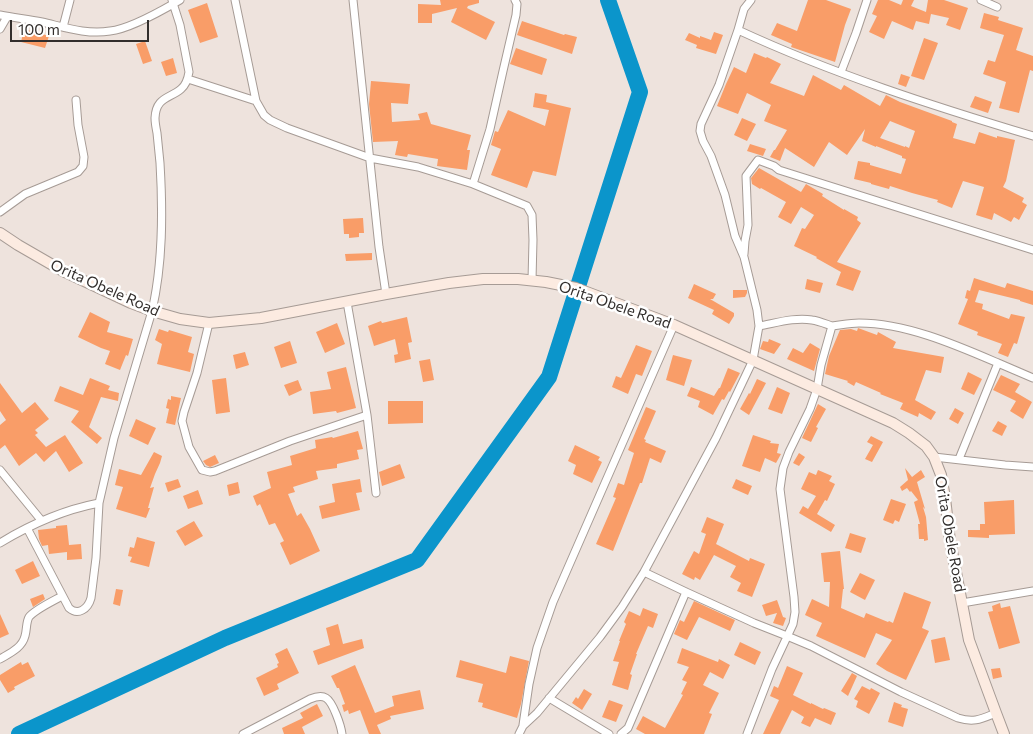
<!DOCTYPE html>
<html>
<head>
<meta charset="utf-8">
<style>
  body { margin:0 }
  #map { position:relative; width:1033px; height:734px; overflow:hidden; background:#eee3dd; font-family:Commissioner,sans-serif }
  canvas { display:block }
  .scale { position:absolute; left:10px; top:20px; width:139px; height:22px; box-sizing:border-box; border:2px solid #322e2c; border-top:0; padding-left:6px; font-size:15px; line-height:18px; white-space:nowrap; color:#322e2c; -webkit-text-stroke:4px #fff; paint-order:stroke }
</style>
</head>
<body>
<div id="map">
<canvas width="1033" height="734"></canvas>
<div class="scale">100 m</div>
</div>
<script>
const g = document.querySelector('canvas').getContext('2d');
g.lineJoin = 'round';
function trace(path, color, width, dash) {
  g.strokeStyle = color;
  g.lineWidth = width;
  g.lineCap = dash ? 'butt' : 'round';
  g.setLineDash(dash || []);
  g.stroke(path);
}
function fill(path, color) {
  g.fillStyle = color;
  g.fill(path, 'evenodd');
}
function label(font, color, halo, rows, align = 'center') {
  g.font = font + ' Commissioner,sans-serif';
  g.lineWidth = 5;
  g.setLineDash([]);
  g.textBaseline = 'middle';
  g.strokeStyle = halo;
  g.fillStyle = color;
  for (const [text, x, y, turn = 0] of rows) {
    g.save();
    g.translate(x, y);
    g.rotate((+turn || 0) * Math.PI / 180);
    g.textAlign = isNaN(turn) ? turn : align;
    if (halo) g.strokeText(text, 0, 0);
    g.fillText(text, 0, 0);
    g.restore();
  }
}
const river = new Path2D(`
  M19 734 225 638 417 560 549 377 640 92 608 0`);
const building = new Path2D(`
  M440 0H479V3L468 6 467 8 495 22 486 40 451 22 457 8 432 14V23H418V4L441 5Z
  M808 0H826L851 9 845 25 835 62 791 47 792 44 771 35 777 23 797 31Z
  M878 0H889L901 5 903 0H914L911 6 926 12 928 0H944L968 8 960 30 946 25 949 18 931 14 929 24 916 21 913 30 892 21 884 39 869 32 877 16 872 14Z
  M207 3 218 37 200 43 188 10Z
  M984 13 999 17 998 20 1023 28 1016 50 1033 56V71L1030 70 1019 113 999 108 1006 82 983 74 988 60 995 62 1004 35 980 28Z
  M522 21 564 35 565 34 577 37 572 54 517 35Z
  M24 29 49 36 45 48 21 42Z
  M714 32 723 35 716 54 696 48 697 45 685 40 689 33 700 38V36L711 40Z
  M924 38 938 43 924 80 911 76Z
  M145 41 152 61 143 64 136 44Z
  M516 48 547 59 542 75 510 64Z
  M754 53 766 58 767 57 781 64 770 83 804 96 813 75 841 90 844 85 880 106 886 95 900 102 952 121V122L957 124 953 138 975 144 979 132 997 138V136L1015 140 1006 181 1003 187 1024 198 1022 202 1027 205 1019 220 1014 217 1011 222 994 213 992 220 976 215 984 187 963 181 952 208 937 202 938 200 912 193 890 186 889 189 871 184V183L854 179 858 161 870 163V165L901 174 906 159 902 158V156L876 146V147L862 141 865 129 847 155 829 142 814 167 785 148 780 161 770 157 774 150H775L787 130 764 121 771 105 747 93 738 114 717 106 726 84 734 67 746 73ZM890 121 915 131 909 148 905 146V147L880 138Z
  M173 58 177 73 166 76 161 62Z
  M901 74 910 77 906 87 898 84Z
  M371 81 410 84 408 104 391 103 392 122 420 120 418 114 427 112 431 124 471 135 467 150H470L467 170 437 166 438 159 408 154 407 157 395 155 398 141 373 142 369 104Z
  M535 93 547 95 546 102 571 108 556 176 533 171 527 188 491 175 501 149 491 145 495 131 498 132 508 110 545 126 549 110 533 107Z
  M975 96 992 102 988 113 970 107Z
  M742 118 756 124 747 141 734 135Z
  M750 144 766 149 763 156 747 151Z
  M759 168 801 192 806 184 823 194 822 196 844 210V209L858 217 857 220 861 223 837 262 861 271 853 291 836 285 841 272 816 258 817 257 794 246 802 228 805 229 814 215 801 207 791 224 778 217 786 202 761 188 760 189 752 184 751 178Z
  M363 218 364 233H359V237L349 238V234H344L343 219Z
  M372 253V260L346 261 345 254Z
  M974 278 1005 288 1007 283 1033 291V305L1020 301V300L979 290 975 302 983 304 982 309 1009 319 1011 314 1025 317 1017 344 1014 343 1008 357 998 353 1002 344 977 335 978 332 958 324 968 299 965 298 967 290 970 291Z
  M807 279 823 283 820 293 805 289Z
  M694 284 716 294 713 299H710L734 313V316L729 324 712 314 714 310 688 298Z
  M733 290H747V293L745 297 733 298Z
  M90 312 110 322 107 332 133 339 128 356 126 355 120 370 105 364 110 351 101 348 78 337Z
  M407 317 412 342 408 343 411 359 395 363 394 355 398 354 395 339 374 346 368 326 381 321 382 323Z
  M337 323 345 344 325 353 316 332Z
  M858 328 877 335 878 332 896 342 893 348 944 357 941 373 926 370 915 400 936 412 931 420 919 413 918 417 900 409 903 403 880 394 881 393 856 382 854 386 847 382 848 381 825 374 829 356 840 330 851 329 857 331Z
  M159 329 168 332 169 330 192 337 188 352 194 354 190 372 157 364 162 344 155 340Z
  M769 339 781 344 774 354 760 349 763 341 768 342Z
  M290 341 297 363 281 368 274 347Z
  M810 343 820 349 814 371 787 359 793 348 803 353Z
  M636 345 652 351 642 376 636 374 628 394 612 387 616 376 621 378Z
  M245 352 249 365 236 369 233 355Z
  M673 355 692 360 684 386 666 380Z
  M430 359 434 380 423 382 419 361Z
  M346 367 356 408 337 413 336 411 313 414 310 392 331 389 327 372Z
  M728 368 740 373 730 392 729 391 724 400 722 399 713 415 698 407 700 401 687 396 691 387 714 396 719 388H720Z
  M968 372 982 379 974 395 961 389Z
  M1001 375 1020 384 1015 392 1032 402 1023 419 1010 411 1016 401 993 390Z
  M90 378 110 386 108 390 119 393 118 401 101 397 89 427 102 438 97 444 71 422 79 411 54 401 60 386 83 395Z
  M226 378 230 412 216 414 212 380Z
  M757 379 766 383 749 415 740 409 749 393 750 394Z
  M298 380 302 390 289 396 284 385Z
  M0 383 22 413 35 402 49 419 35 430 38 433 35 435 46 447 65 435 83 463 69 472 56 451 44 462 36 453 19 466 5 445 0 449V425L6 420 0 411Z
  M777 387 790 393 782 414 768 409Z
  M171 396 181 398 175 425 166 423 169 409 166 408 168 399 171 400Z
  M388 401H423V423L388 424Z
  M818 404 826 409 816 427 818 428 811 442 802 438Z
  M646 407 656 411 644 439 646 440 645 442 666 451 661 463 650 458 642 483H640L613 551 596 544 616 498 613 497 618 483 624 485 634 453 628 450Z
  M955 408 964 413 958 424 949 419Z
  M136 419 156 428 148 445 129 436Z
  M998 421 1007 426 1002 436 992 431Z
  M358 431 363 449 357 450 359 459 337 464V468L316 471 318 479 293 487 295 492 288 494 297 516 301 513 310 529 320 551 290 565 280 543 284 541 275 523 269 525 260 504 257 506 253 496 271 488 267 472 292 465 290 456 316 448 315 440 332 437 333 438Z
  M753 435 771 441 770 443 779 444 777 453 781 454 776 463 765 458 760 472 742 466Z
  M871 436 883 442 872 462 865 459 873 445 867 442Z
  M575 445 600 457 598 460 602 462 592 483 573 474 576 465 568 461Z
  M154 452 162 456 160 463 155 474 150 488 154 487 148 508H150L146 518 116 509 123 487 115 485 119 469 141 475Z
  M799 453 805 457 799 466 793 463Z
  M215 455 219 463 210 467 206 465 203 461Z
  M400 464 405 478 382 486 379 472Z
  M905 468 912 477 921 470 925 477 917 482 925 509 923 507 926 517 928 540 924 541V539H919L918 524H920L914 502 918 500 911 491 910 492 907 488 902 491 900 487 908 480Z
  M818 470 832 476 829 481 835 484 827 501 825 500 817 514 835 525 831 532 799 513 803 506 808 509 816 496 801 489 809 472 816 475Z
  M178 479 181 487 168 492 165 483Z
  M360 479 362 492 356 493 360 510 322 519 319 506 335 502 332 484Z
  M736 479 752 486 748 495 732 488Z
  M238 482 240 493 229 496 227 485Z
  M198 490 203 504 188 509 183 496Z
  M891 499 906 504 899 522 895 520 893 524 883 520Z
  M1014 500 1015 534 989 535V538L968 537V530H980V524H985L984 502Z
  M707 517 724 524 716 544 749 561 750 558 765 564 752 597 737 591 741 583 730 577 736 566 714 555 700 580 695 577 694 580 682 574 694 551 699 554 706 534 701 532Z
  M194 521 203 536 185 546 176 531Z
  M67 525 69 545 81 544 82 559 67 560V552L49 554 48 545 42 546 39 539 38 530 56 528V526Z
  M850 533 866 538 861 553 845 548Z
  M137 537 155 542 149 567 130 562 132 557 128 556 130 547 134 548Z
  M840 551 844 589H843L841 608 864 618 866 613 888 622 889 621 893 623 904 592 931 602 922 628 929 631 906 680 887 671 876 664 892 640 876 633 865 658 816 636 822 623 805 615 812 599 829 607 830 582H824L821 553Z
  M33 561 40 576 22 584 15 570Z
  M860 573 875 580 865 600 850 592Z
  M116 589 123 590 120 606 113 604Z
  M43 594 45 599 33 607 30 599Z
  M777 600 783 617 786 618 783 626 773 623 777 613 766 616 762 605Z
  M694 601 735 620 730 631 699 617 687 640 674 634 680 620 684 622Z
  M1000 603 1001 608 1010 606 1020 643 999 649 988 612 993 611 992 606Z
  M643 608 658 614 653 628 648 626 636 654H637L630 674 632 675 628 690 612 685 619 662 613 661 620 641H619L626 624 624 622 629 611 640 616Z
  M0 614 9 634 0 638Z
  M338 624 343 644 362 639 364 648 318 665 313 651 330 645 326 628Z
  M945 637 950 660 935 663 931 640Z
  M740 642 761 652 755 665 734 655Z
  M287 648 299 673 277 684 279 689 264 696 256 678 278 667 277 664 279 663 275 654Z
  M682 648 718 662 719 659 730 665 723 679 710 672 703 685 719 693 709 713 712 714 704 734H645L636 729 643 716 665 728 683 695 681 694 687 682 682 680 689 667 677 663Z
  M510 656 529 661 521 704 517 718 482 707 483 703 478 702 483 684 456 677 460 660 506 673Z
  M21 662 22 665 28 662 35 676 14 687 15 689 8 693 0 680V675Z
  M355 665 375 713 394 706 392 696 420 690 424 709 390 716 391 719 377 725 381 734H369L360 710 349 714 348 710 344 712 342 705 345 704 339 688H337L331 676Z
  M787 666 803 673 793 695 811 704V703L823 709 824 708 836 713 831 725 815 718 810 727 801 723 804 717 792 710 780 734H763L779 700 770 696 774 686 778 688Z
  M1000 668 1002 677 993 679 991 669Z
  M852 673 857 676 848 696 841 691Z
  M862 686 870 690 871 688 880 693 869 714 856 707 858 701 854 699Z
  M584 689 592 694 582 710 572 703 576 697 578 699Z
  M609 700 623 705 616 722 602 717Z
  M894 702 902 705 901 707 908 709 903 727 888 722Z
  M317 704 323 716 302 727 305 734H284L282 728 303 718 300 713Z`);
const street = new Path2D(`
  M235 0 256 101
  M353 0 379 247 386 294
  M751 0 744 9 738 30C833 74 933 106 1033 136
  M981 0 997 7
  M0 15C14 18 28 19 42 22 64 27 87 35 110 31 129 29 163 10 180 0
  M63 27 70 0
  M0 29 7 17
  M841 72 856 33 867 0
  M188 79 256 101 264 115 270 120 287 128 370 158 418 167 473 184 527 206 532 215 533 240 532 280
  M473 184 490 129 503 71 516 15 517 4 515 0
  M0 212 25 194 78 172 83 166 84 157 78 125 76 100
  M744 254 745 241 748 225 746 176 758 160 774 166 779 170 1033 250
  M347 302 367 415 376 493
  M209 323 197 373 184 412 182 421 189 447 202 470 210 472 215 471 290 441 367 415
  M759 326C776 323 795 317 812 320 819 321 826 324 832 326
  M934 457 1005 465 1033 467
  M959 459 998 363 1033 378
  M0 470 41 520
  M27 528 69 608C78 616 88 609 91 598L96 558 99 503
  M0 543C31 524 63 510 99 503L114 438 152 311C163 263 163 213 160 163 159 153 158 143 157 133 156 128 155 123 155 118 156 97 169 99 181 89 186 85 188 78 189 72L180 25 172 0
  M644 572 686 592 754 623 787 636 811 646 901 692 958 718C974 723 981 719 996 713
  M962 603 1033 591
  M0 659C10 653 22 648 25 636 27 629 26 622 29 617 34 610 55 600 62 596
  M549 698 609 734
  M523 725 529 684 537 648 553 602 674 325
  M243 734 310 699C315 697 321 695 326 698 333 702 341 726 342 734
  M519 734 523 726 537 713 600 637 622 607 644 572 716 438 753 360 759 326 757 310 744 257 735 236 725 195 711 156 703 141 700 131 701 124 719 85 738 30
  M621 734 628 728 686 592
  M747 734 772 669 793 624 795 612 794 597 780 489 783 468 789 452 810 409 817 389 821 365 832 326C841 325 850 323 859 323 906 323 956 345 998 363`);
const secondary = new Path2D(`
  M0 233 18 245 63 271 131 303 152 311 180 319 209 323 261 318 386 294 449 283 483 279H518L546 282 576 288 674 325 893 423 909 433 926 446 934 457 941 475 945 498 950 541 969 640 996 713 1004 734`);
const streetNames = [
  ["Orita Obele Road",105,288,24],
  ["Orita Obele Road",615,305,19],
  ["Orita Obele Road",950,534,80]
];
trace(river, '#0b95cb', 16);
fill(building, '#f99d68');
trace(street, '#a69b95', 9);
trace(secondary, '#a69b95', 12);
trace(street, '#fff', 7);
trace(secondary, '#fcebe1', 10);
label('15px', '#322e2c', '#fff', streetNames);
</script>
</body>
</html>
